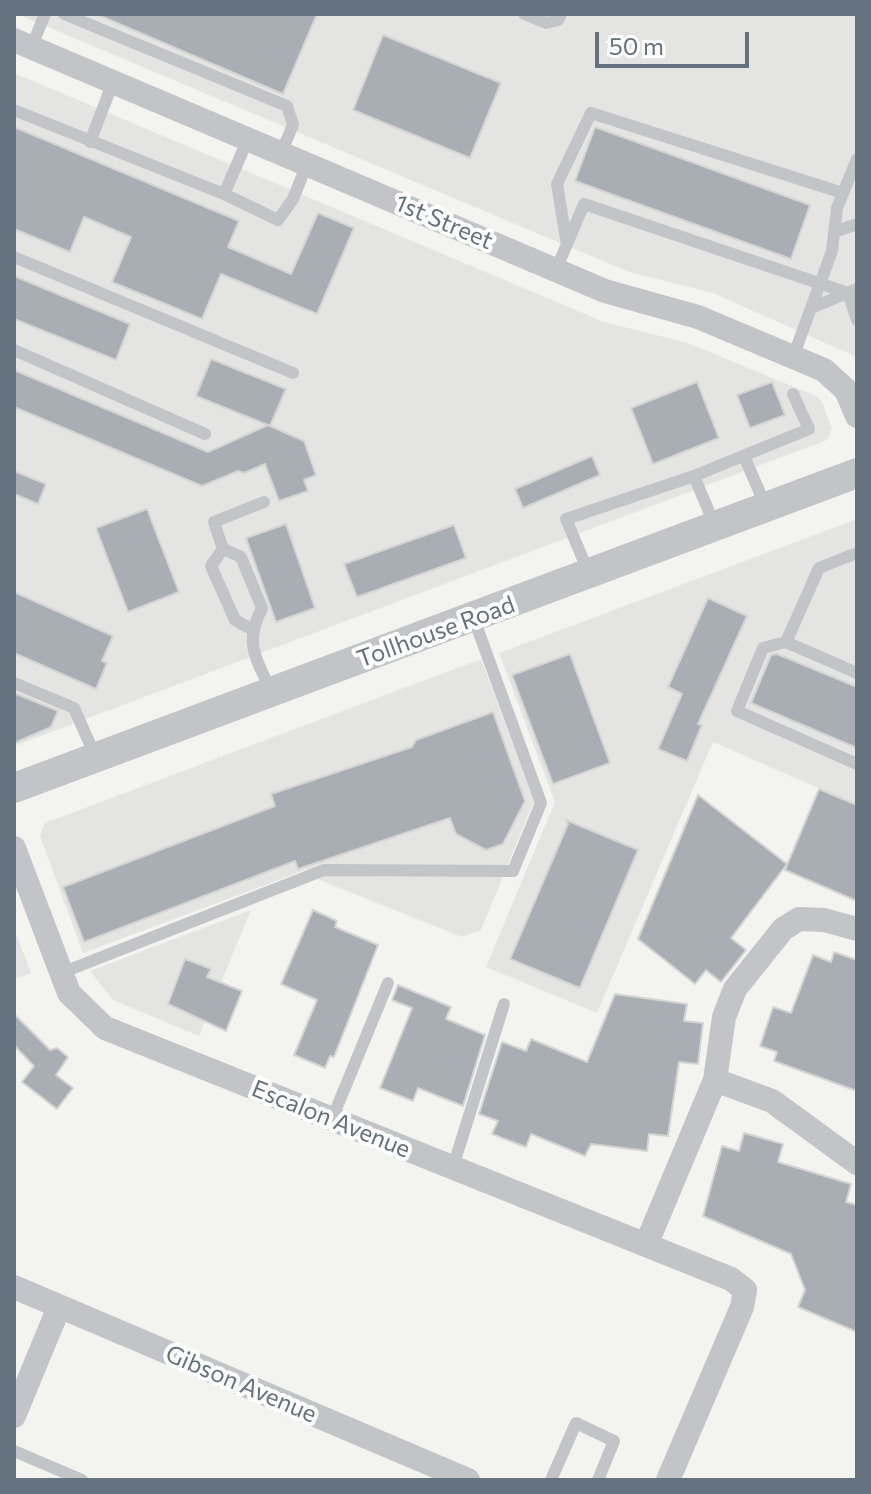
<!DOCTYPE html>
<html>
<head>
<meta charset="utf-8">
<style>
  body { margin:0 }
  #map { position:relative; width:871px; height:1494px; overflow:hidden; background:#f3f4f0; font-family:Commissioner,sans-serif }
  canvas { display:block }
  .frame { position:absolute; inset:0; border:16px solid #64717f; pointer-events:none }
  .scale { position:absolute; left:595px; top:32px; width:154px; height:36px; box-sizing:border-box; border:4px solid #64717f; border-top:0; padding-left:10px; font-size:24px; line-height:28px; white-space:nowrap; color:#64717f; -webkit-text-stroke:6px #fff; paint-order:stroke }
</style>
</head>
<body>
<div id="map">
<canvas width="871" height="1494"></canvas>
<div class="frame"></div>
<div class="scale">50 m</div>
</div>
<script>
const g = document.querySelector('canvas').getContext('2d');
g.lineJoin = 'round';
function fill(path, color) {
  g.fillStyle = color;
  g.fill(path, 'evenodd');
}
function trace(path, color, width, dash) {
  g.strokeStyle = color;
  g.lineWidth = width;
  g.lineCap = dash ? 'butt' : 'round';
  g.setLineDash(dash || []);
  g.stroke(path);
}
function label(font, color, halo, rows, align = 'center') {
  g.font = font + ' Commissioner,sans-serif';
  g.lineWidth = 8;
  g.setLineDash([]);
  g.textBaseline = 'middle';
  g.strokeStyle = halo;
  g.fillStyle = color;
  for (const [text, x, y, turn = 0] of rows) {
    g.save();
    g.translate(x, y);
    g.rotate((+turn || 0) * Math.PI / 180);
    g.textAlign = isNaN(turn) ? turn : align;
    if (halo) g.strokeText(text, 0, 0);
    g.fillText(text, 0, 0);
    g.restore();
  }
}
const built = new Path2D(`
  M17 14H857V357L713 293 629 272Z
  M14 73 604 322 688 343 816 396 822 402 832 429 827 440 14 746Z
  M857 519V805L713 742 597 1013 486 967 555 802 499 653Z
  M481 659 534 801 481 930 462 937 307 875 308 869 83 953 40 836 45 823Z
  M251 910 199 1036 113 1000 90 971Z
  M14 928 31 973 14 979Z`);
const building = new Path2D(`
  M96 14H317L283 94Z
  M383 35 501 83 470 158 353 110Z
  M14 127 239 221 228 247 291 274 318 213 354 228 317 314 221 274 202 319 112 282 131 237 84 217 70 252 14 229Z
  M595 127 810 205 791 259 575 181Z
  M14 276 130 324 116 360 14 319Z
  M211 359 286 389 270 426 196 396Z
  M14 370 208 452 268 425 304 441 316 475 304 480 308 491 279 501 265 464 244 473 238 471 202 486 14 407Z
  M697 382 719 438 653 464 631 408Z
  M772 382 785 415 750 428 737 395Z
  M592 456 600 475 523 508 515 489Z
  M14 471 46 484 38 504 14 494Z
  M147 509 179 592 128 612 96 528Z
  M286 524 315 608 276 622 246 538Z
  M454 525 466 558 357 597 344 564Z
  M14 592 113 636 102 661 107 663 96 689 14 653Z
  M708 598 747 616 698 724 702 725 687 761 658 749 682 694 668 687Z
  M570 654 610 763 553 784 512 675Z
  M777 654 857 687V748L751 703 771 655Z
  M14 693 58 711 51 727 14 743Z
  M493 712 525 801 503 844 486 850 456 834 450 818 298 869 295 861 84 942 63 887 275 806 271 794 412 747 416 740Z
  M819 789 857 805V901L785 870Z
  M698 795 787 864 731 938 746 950 721 982 706 970 695 984 638 939Z
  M566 820 638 850 580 988 510 959 568 824Z
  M313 910 337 921 335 927 378 945 334 1057 330 1056 325 1068 294 1055 317 1000 281 984Z
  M834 952 857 960V1091L774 1061 777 1052 760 1046 773 1007 791 1013 813 955 831 962Z
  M185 959 211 969 207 977 242 991 226 1031 168 1004Z
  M398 985 451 1007 446 1019 485 1035 463 1106 418 1088 413 1101 380 1088 412 1008 392 1000Z
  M615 994 687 1004 684 1021 703 1023 698 1064 679 1062 668 1136 649 1134 647 1151 591 1144 585 1156 531 1134 526 1147 492 1134 498 1121 479 1114 502 1042 526 1051 531 1039 587 1062Z
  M14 1014 50 1050 57 1048 68 1057 56 1075 73 1088 57 1109 22 1082 34 1066 14 1045Z
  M744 1133 783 1144 778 1162 851 1184 846 1202 857 1205V1332L798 1307 805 1290 791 1254 703 1216 722 1146 739 1151Z`);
const service = new Path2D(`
  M64 14 287 106 293 125 281 153
  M524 14 546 23 558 20 561 14
  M31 48 45 14
  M14 110 224 194 278 220 293 199 307 164
  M90 142 113 82
  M224 194 248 139
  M834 232 857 224
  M567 245 557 184 591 113 843 193
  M14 257 293 373
  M556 270 584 204 848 293 857 320
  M811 308 857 289
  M14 350 205 434
  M793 357 832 251 837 208 857 159
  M744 456 766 507
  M264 502 214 522 223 549 241 557 262 608C244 644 255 656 271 691
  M715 526 694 476 809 429 793 394
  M223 549 211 566 235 620 251 629
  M857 553 819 568 786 642 857 673
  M588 571 566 519 694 476
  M786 642 763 648 737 711 857 764
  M14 683 74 708 96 758
  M61 973 324 870 513 871 541 803 474 619
  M332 1119 388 983
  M453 1167 504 1004
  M14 1451 82 1480
  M551 1480 576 1423 614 1441 598 1480`);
const minor = new Path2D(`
  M14 40 605 291 698 317 824 370 846 390 857 416
  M14 848 69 993 105 1028 731 1279 745 1290 742 1307 668 1480
  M715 1080 772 1101 857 1163
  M646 1245 715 1080 724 1017 735 989 783 929 799 919 824 920 857 929
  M14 1287 468 1480
  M14 1416 59 1307`);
const tertiary = new Path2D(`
  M14 788 857 473`);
const streetNames = [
  ["1st Street",444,222,23],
  ["Tollhouse Road",436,632,-20],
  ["Escalon Avenue",331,1119,22],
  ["Gibson Avenue",241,1384,23]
];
fill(built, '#e4e5e3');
fill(building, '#a8aeb3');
trace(building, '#d4d5d3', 2);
trace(service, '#c2c4c8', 12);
trace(minor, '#c2c4c8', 24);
trace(tertiary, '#c2c4c8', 30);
label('24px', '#64717f', '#fff', streetNames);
</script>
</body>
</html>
